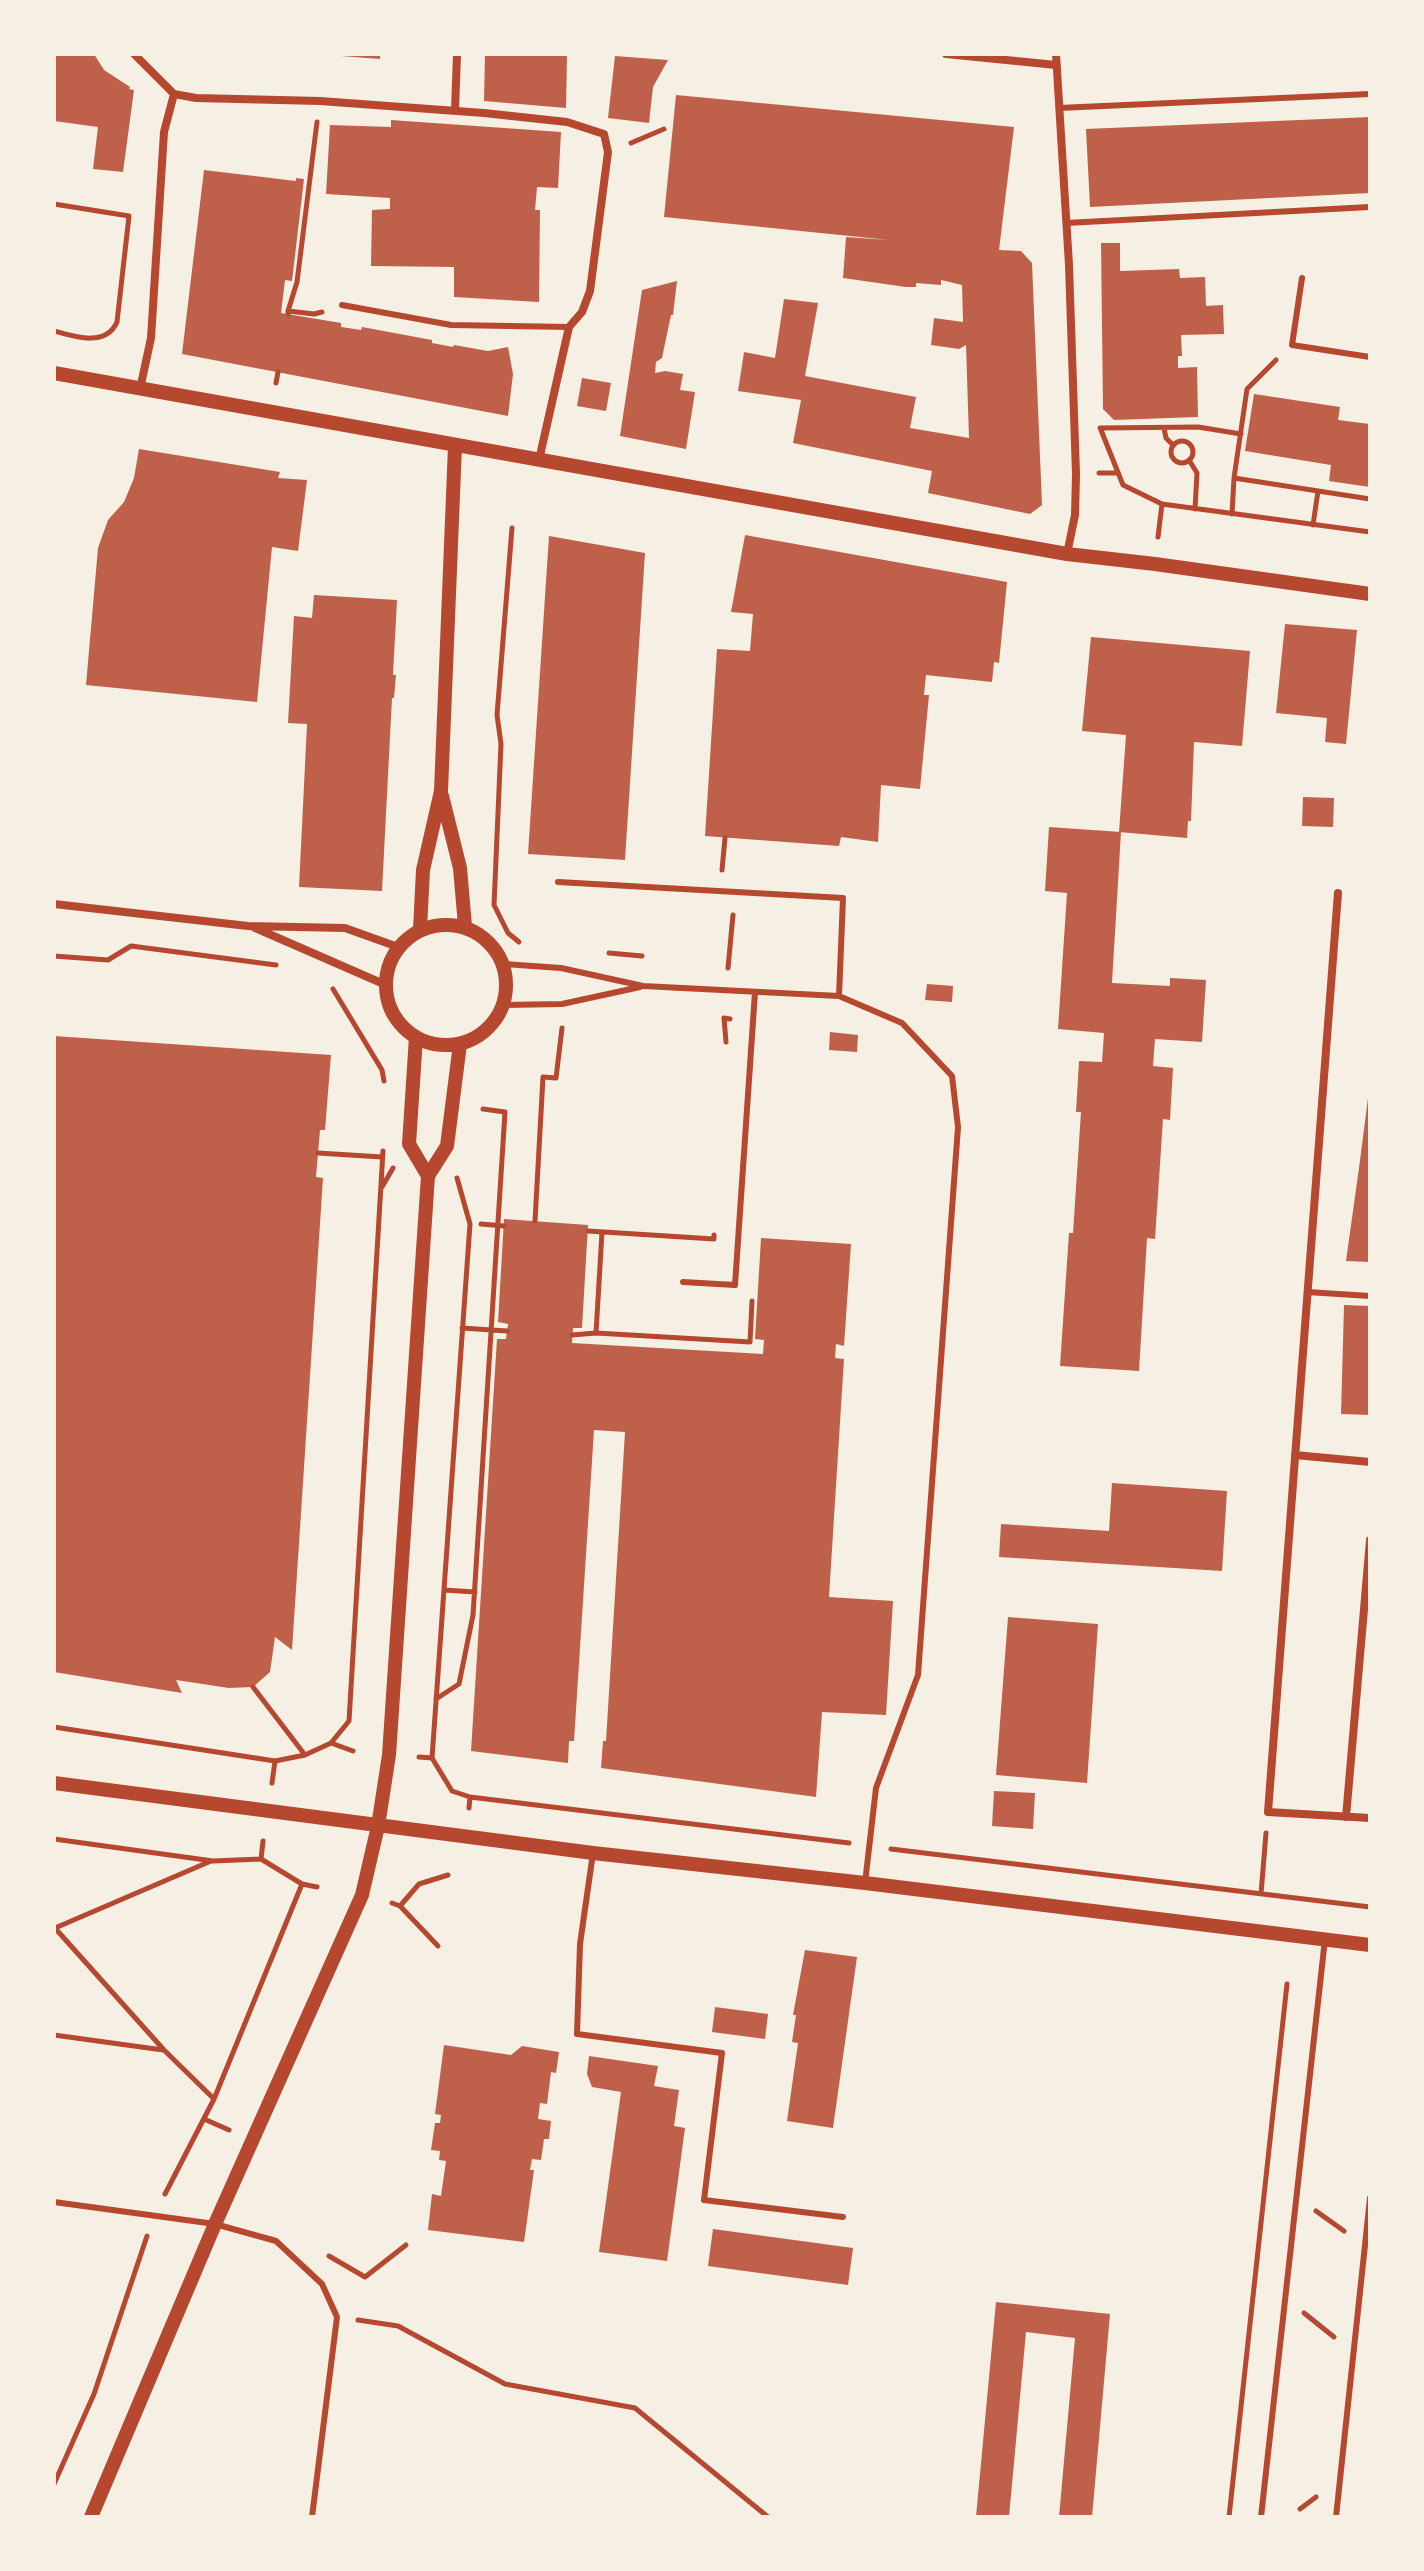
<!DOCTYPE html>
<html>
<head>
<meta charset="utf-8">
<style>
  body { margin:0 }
  #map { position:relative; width:1424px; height:2571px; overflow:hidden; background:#f6efe4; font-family:Mulish,sans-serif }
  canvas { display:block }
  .frame { position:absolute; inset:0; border:56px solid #f6efe4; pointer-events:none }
</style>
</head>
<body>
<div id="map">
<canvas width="1424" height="2571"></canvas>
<div class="frame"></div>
</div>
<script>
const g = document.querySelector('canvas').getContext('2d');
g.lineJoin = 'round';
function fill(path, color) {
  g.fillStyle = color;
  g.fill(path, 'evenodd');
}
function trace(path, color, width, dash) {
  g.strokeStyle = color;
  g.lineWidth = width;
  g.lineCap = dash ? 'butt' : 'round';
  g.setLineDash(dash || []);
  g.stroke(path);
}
const building = new Path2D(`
  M54 54H94L104 70 130 87 129 89 134 90 123 172 93 169 98 127 54 121Z
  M341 54H380V59L341 56Z
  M485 54H567L566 108 484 101Z
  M615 56 668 60 653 87 649 123 608 118Z
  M676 95 1014 127 999 250 1021 251 1032 263 1042 505 1030 514 928 493 932 471 793 443 801 400 738 391 744 352 775 358 784 299 818 303 805 376 916 397 910 428 969 438 966 345 959 349 931 345 934 318 963 322 962 285 941 280V285L916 283V287H906L843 278 846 237 889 240 664 217Z
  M1370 117V193L1090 207 1086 129Z
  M391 120 561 132 558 188 537 187 535 210H540L539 302 454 297V267L371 266 372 210 390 209V198L326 194 330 125 391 127Z
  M204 170 296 181V178L304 179 292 281 285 280 281 313 341 323V327L361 330 362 327 432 340V343L453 347 454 345 488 351 508 347 513 374 508 416 182 354Z
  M1101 243H1120V271L1179 269 1180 278 1205 277 1206 306 1223 305 1224 334 1181 335 1182 356H1178V368L1197 367 1198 417 1114 420 1103 409Z
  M677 281 673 315H671L662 358 656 362 655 373 665 371 683 374 680 390 695 392 686 449 620 436 642 290Z
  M582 378 611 383 606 411 577 406Z
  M1254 394 1340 407 1338 420 1370 424V487L1329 481 1331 465 1245 451Z
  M139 449 280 472 278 478 307 480 298 551 272 547 257 702 86 685 98 548 108 520 124 502 134 478Z
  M745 535 1007 582 999 663 994 662 992 682 926 675 924 695H929L920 789 881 785 878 842 841 837 839 846 705 836 717 649 750 651 753 614 731 612Z
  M549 536 645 553 625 860 528 854Z
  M314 595 397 600 393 675H396L394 698H392L382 891 299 887 307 724 288 723 294 616 312 618Z
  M1285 624 1357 630 1346 744 1325 742 1327 718 1276 713Z
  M1091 637 1250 651 1242 746 1194 742 1191 821H1188L1187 838 1119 832 1126 735 1082 731Z
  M1303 797 1334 798 1333 827 1302 826Z
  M1049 827 1121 832 1112 983 1170 986V978L1206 980 1202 1042 1155 1039 1153 1066 1173 1068 1170 1120 1163 1119 1155 1239 1147 1238 1139 1371 1060 1366 1069 1233H1073L1081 1112H1076L1079 1061 1102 1062 1104 1033 1058 1029 1067 893 1045 891Z
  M927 984 953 986 952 1002 925 1000Z
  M830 1032 858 1035 857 1052 829 1050Z
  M54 1036 331 1055 325 1130H320L316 1177 323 1178 292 1650 275 1637 270 1672 253 1687 229 1688 176 1680 182 1693 54 1672Z
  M1368 1098 1370 1262 1346 1261 1359 1168Z
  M504 1219 588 1225 582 1328H573L572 1343 763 1354 764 1340 755 1339 761 1238 851 1244 844 1346 836 1344 835 1358 844 1359 829 1597 893 1601 886 1715 822 1712 816 1797 601 1768 603 1741H606L625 1432 594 1430 574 1741H569L568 1763 471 1751 497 1339H506L508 1324 498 1322Z
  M1344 1305 1370 1306V1415L1341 1414Z
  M1112 1483 1227 1491 1222 1571 999 1557 1001 1524 1109 1531Z
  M1008 1617 1098 1624 1087 1783 996 1775Z
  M994 1791 1035 1793 1033 1829 992 1826Z
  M805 1950 857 1957 833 2128 787 2121 798 2043 792 2042 796 2015H793Z
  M715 2007 768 2014 765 2039 712 2032Z
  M444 2045 511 2055 522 2046 559 2052 556 2073 551 2072 547 2104 540 2103 538 2119 551 2121 549 2139H544L541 2160 532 2159 530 2170H534L524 2242 428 2230 432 2194 441 2196 446 2161 439 2160 440 2151 431 2150 435 2123H440L441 2115 435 2114Z
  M589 2056 658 2066 654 2086 679 2090 674 2126 685 2128 667 2261 599 2252 621 2092 592 2087 587 2074Z
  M713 2229 853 2248 848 2285 708 2266Z
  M996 2302 1110 2314 1092 2517H1059L1075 2338 1026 2332 1009 2517H976Z`);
const path = new Path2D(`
  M631 143 664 129
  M54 204 129 216 117 322C106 347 75 337 54 331
  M288 311 297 282 317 122
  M288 314V311L314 314 322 312
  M276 383 278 372
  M1100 428 1198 427 1241 434
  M1164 428 1166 438 1173 445
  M1101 430 1123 485 1162 504
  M1171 452a11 11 0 1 1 22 0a11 11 0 1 1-22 0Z
  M1189 460 1197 473 1195 509
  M1099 473H1118
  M1234 478 1370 499
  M1232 514 1234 478 1247 389 1276 360
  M1313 525 1318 491
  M512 528 497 715 501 744 494 905 508 933 519 942
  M1158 537 1162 504 1370 532
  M722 870 725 838
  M609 953 642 956
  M54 956 108 960 131 946 276 965
  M728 968 733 915
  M333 989 382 1070 384 1081
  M726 1042 724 1018 730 1019
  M318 1153 382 1157
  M382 1187 393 1168
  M535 1221 543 1077 556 1078 562 1028
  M481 1224 504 1226
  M588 1231 714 1239V1235
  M602 1232 596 1333 750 1342 752 1301
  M462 1328 507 1331
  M572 1335 596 1333
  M444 1590 475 1592
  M253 1687 305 1755
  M436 1699 459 1684 473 1615 505 1112 483 1109
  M54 1727 275 1761
  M331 1743 349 1721 383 1151
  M419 1757 432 1758 452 1791 470 1797
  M432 1758 470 1224 457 1178
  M272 1783 275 1761 305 1755 331 1743 353 1751
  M469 1808 470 1797 849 1843
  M54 1839 213 1861 261 1859 302 1884 317 1887
  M891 1849 1370 1907
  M261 1859 263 1841
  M1261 1894 1266 1833
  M392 1903 400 1906 419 1884 448 1875
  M400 1906 438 1946
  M54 1927 164 2050 214 2099
  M55 1928 211 1861
  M54 2035 163 2050
  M204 2119 229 2130
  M165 2194 214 2099 302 1884
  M1316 2211 1344 2231
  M329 2256 365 2277 406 2245
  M1304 2313 1334 2337
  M358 2320 398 2326 505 2384 635 2408 768 2517
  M54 2484 94 2394 147 2236
  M1300 2509 1316 2497
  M1229 2517 1287 1984`);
const service = new Path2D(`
  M1059 108 1370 94
  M1066 223 1370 207
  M1302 278 1292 345 1370 357
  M342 305 451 325 569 327
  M558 882 843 898 839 996
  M504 964 561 968 643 986 839 996 902 1023 952 1076 958 1127 918 1675 876 1788 865 1883
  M504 1005 562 1004 640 987
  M683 1282 735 1285 755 992
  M1307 1292 1370 1296
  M593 1853 580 1944 577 2034 722 2053 704 2200 843 2217
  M54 2202 215 2224 276 2241 322 2284 337 2317 312 2517
  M1261 2517 1325 1939
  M1336 2517 1370 2198`);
const minor = new Path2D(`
  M134 54 174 94
  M946 54 1056 65
  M1056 54 1069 265 1076 474 1075 515 1067 554
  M174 94 196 98 320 101 484 113 567 122 604 134 608 152 590 291 582 312 569 327 539 460
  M455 110 457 54
  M140 389 151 338 164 132 174 94
  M1338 893 1268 1812 1370 1818
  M54 904 248 926 345 928 398 947
  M253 927 386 985
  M1295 1455 1370 1462
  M1346 1817 1370 1540`);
const tertiary = new Path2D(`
  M54 373 1067 554 1155 564 1370 594
  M442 796 460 868 465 926
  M386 985a60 60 0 1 1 120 0a60 60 0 1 1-120 0Z
  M420 929 423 870 441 791 455 446
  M416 1037 409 1144 428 1176
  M54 1783 593 1853 865 1883 1370 1945
  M91 2517 215 2224 362 1895 378 1826 389 1755 428 1176 447 1146 460 1044`);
fill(building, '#bf614a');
trace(path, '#b5482f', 5);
trace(service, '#b5482f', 6);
trace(minor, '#b5482f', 8);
trace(tertiary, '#b5482f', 14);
</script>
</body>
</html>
